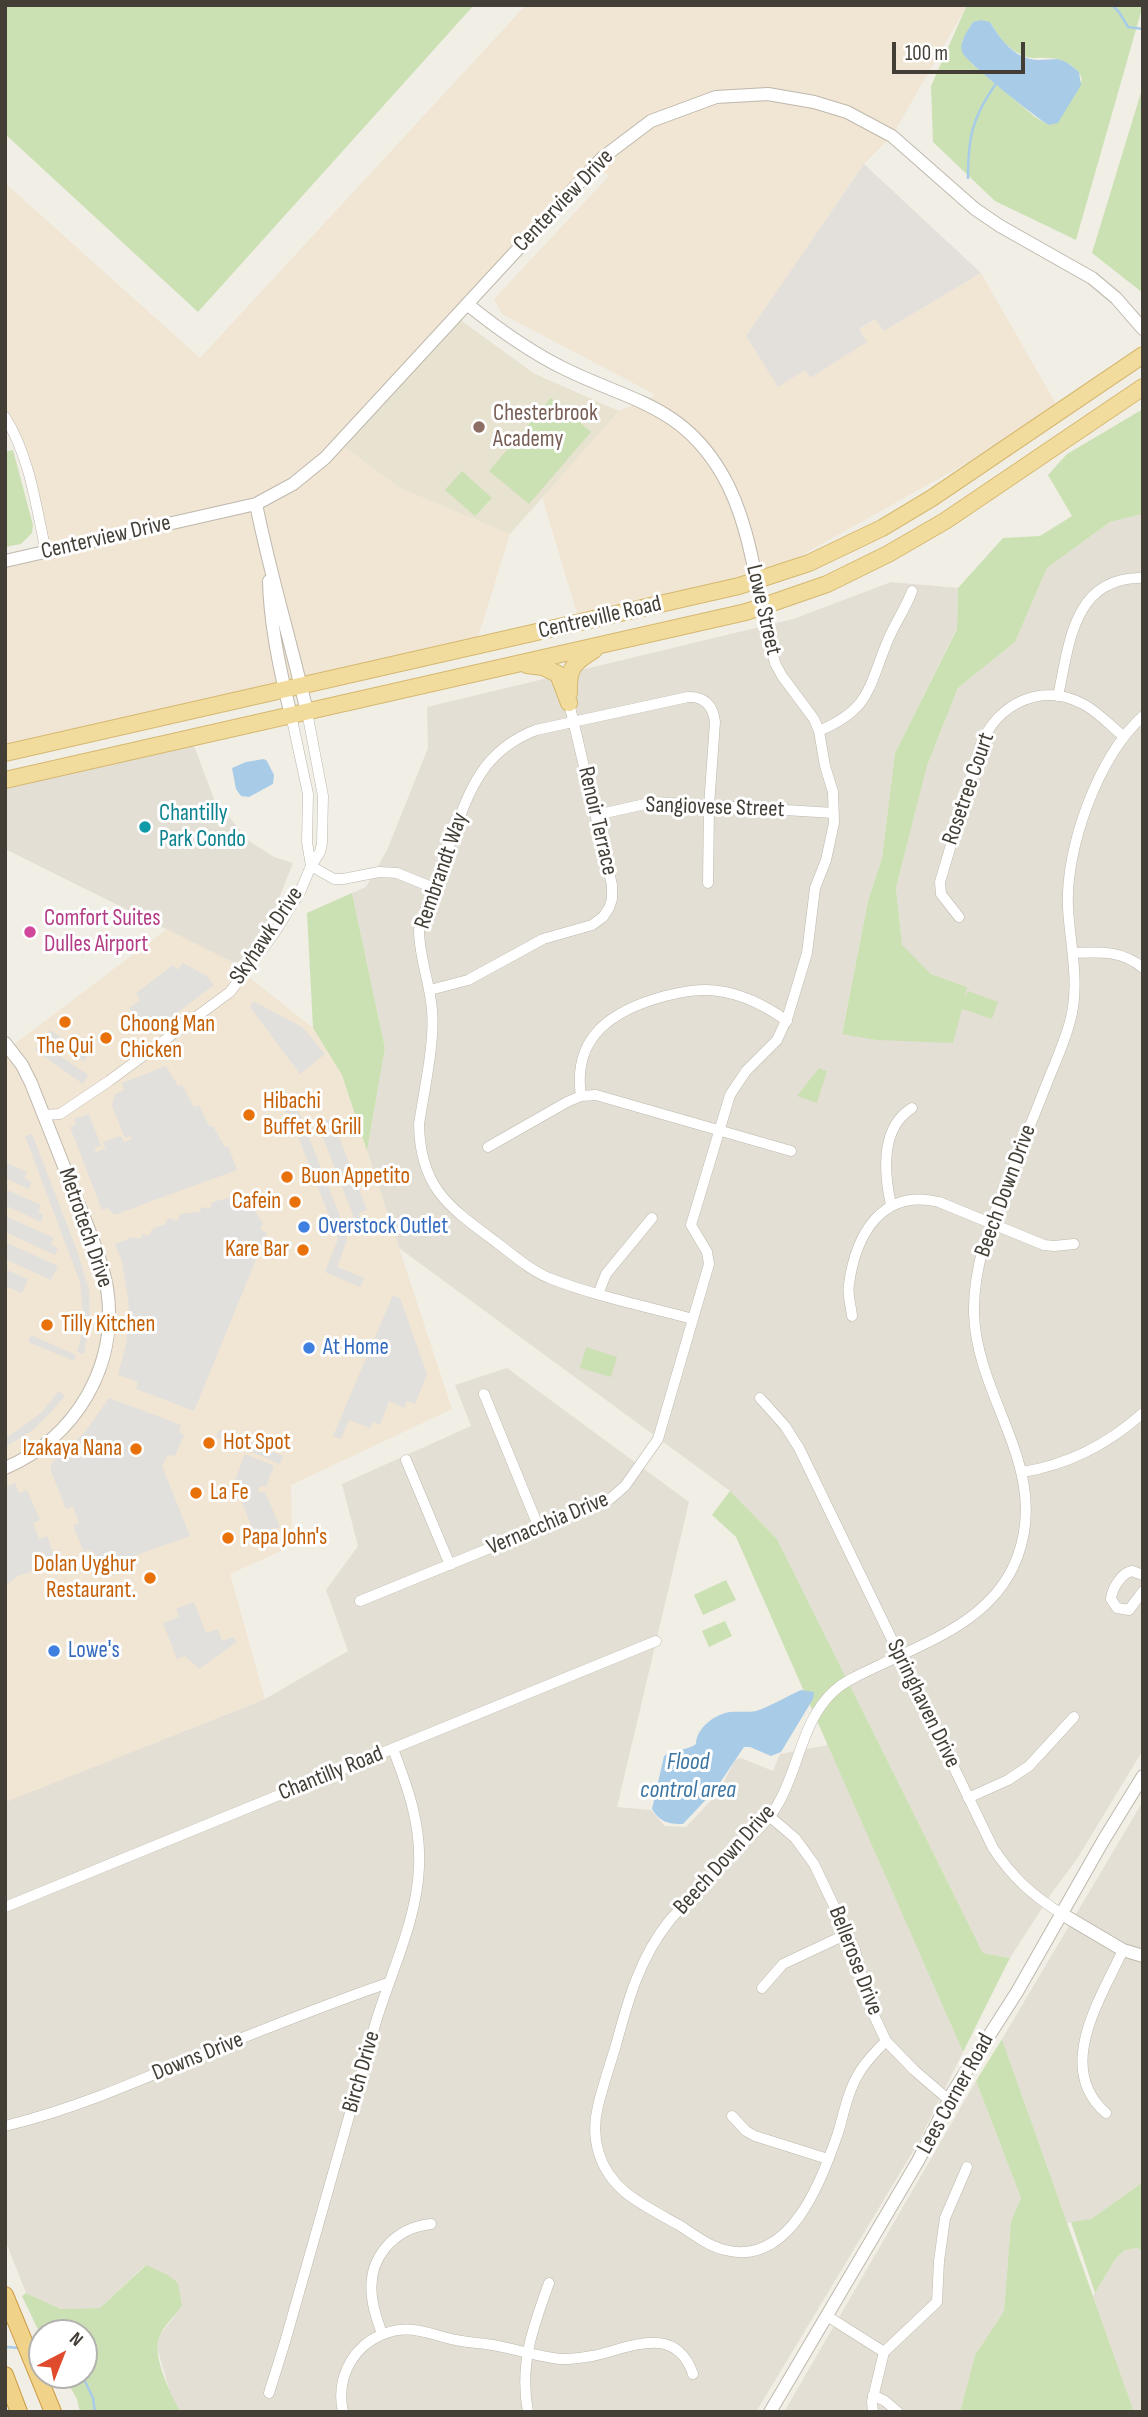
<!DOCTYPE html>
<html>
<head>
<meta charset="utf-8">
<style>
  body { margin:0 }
  #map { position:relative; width:1148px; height:2417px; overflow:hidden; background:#f1eee6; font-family:"Sofia Sans Condensed",sans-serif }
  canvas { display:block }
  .frame { position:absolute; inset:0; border:7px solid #433e36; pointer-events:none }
  .north { position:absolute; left:28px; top:2319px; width:70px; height:70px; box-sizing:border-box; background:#fff; border:2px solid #b4b2af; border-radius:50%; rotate:42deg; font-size:19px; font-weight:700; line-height:28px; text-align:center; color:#433e36 }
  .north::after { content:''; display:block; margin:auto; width:24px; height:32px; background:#e14b2d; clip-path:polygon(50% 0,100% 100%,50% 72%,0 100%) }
  .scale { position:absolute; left:892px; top:42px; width:133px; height:32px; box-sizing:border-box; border:4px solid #433e36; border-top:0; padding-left:9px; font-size:21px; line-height:24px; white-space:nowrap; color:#433e36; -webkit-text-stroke:5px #fff; paint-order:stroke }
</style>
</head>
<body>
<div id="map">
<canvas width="1148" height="2417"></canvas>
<div class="frame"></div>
<div class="north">N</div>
<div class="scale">100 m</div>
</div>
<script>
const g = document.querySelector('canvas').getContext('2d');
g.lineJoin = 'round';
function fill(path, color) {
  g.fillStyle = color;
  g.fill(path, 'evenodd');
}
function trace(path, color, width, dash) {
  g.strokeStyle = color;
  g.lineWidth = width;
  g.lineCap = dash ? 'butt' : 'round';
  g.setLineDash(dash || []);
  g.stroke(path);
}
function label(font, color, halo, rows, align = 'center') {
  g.font = font + ' "Sofia Sans Condensed",sans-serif';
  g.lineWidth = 6;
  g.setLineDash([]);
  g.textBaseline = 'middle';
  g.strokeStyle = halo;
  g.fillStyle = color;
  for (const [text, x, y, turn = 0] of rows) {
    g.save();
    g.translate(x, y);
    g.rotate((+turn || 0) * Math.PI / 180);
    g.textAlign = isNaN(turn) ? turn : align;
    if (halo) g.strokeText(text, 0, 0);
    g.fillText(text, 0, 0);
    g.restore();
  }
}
const residential = new Path2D(`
  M1143 514V1750L1077 1859 1051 1894 1010 1958 983 1953 777 1539 730 1491 399 1248 367 1151 385 1048 352 893 366 887 387 850 428 748 427 707 793 619 891 582 958 588 957 628 895 753 882 858 868 901 842 1033 876 1040 967 987 931 974 902 946 896 888 927 766 958 688 1015 642 1047 568 1110 522Z
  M191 738 214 799 249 841 274 857 293 863 254 962H232L5 849V780Z
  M507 1368 689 1502 617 1807 651 1810 665 1826 686 1827 718 1793 735 1760 741 1758 773 1771 780 1754 828 1745 963 2052 918 2143 756 2412H181L171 2396 157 2347 160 2335 182 2306 145 2265 100 2308 61 2309 26 2293 5 2240V1802L265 1699 348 1651 326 1590 358 1546 342 1484 471 1426 455 1385Z
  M1143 1801V2182L1091 2219 1067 2223 1002 2039Z
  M976 2081 1021 2198 1011 2221 1004 2311 975 2355 960 2412H784Z
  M1138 2248 1143 2253V2412H1134L1093 2296 1116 2258 1125 2250Z`);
const commercial = new Path2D(`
  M526 5H967L892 136 864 164 746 336 778 387 805 370 810 378 867 342 859 329 876 319 884 331 981 273 1060 411 757 580 580 623 542 497 619 411 656 395 502 314 494 299 609 176 595 166 339 443 400 488 510 534 475 647 5 755V556L45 552 33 491 5 422V183L200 358Z
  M167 929 232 962 245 974 313 1028 342 1075 452 1409 291 1485 292 1546 230 1574 265 1699 5 1802V1046L9 1048Z`);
const industrial = new Path2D(`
  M864 164 981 273 884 331 875 319 859 329 867 342 810 378 805 370 778 387 746 336Z`);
const education = new Path2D(`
  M455 316 535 374 619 411 510 534 400 488 339 443Z`);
const green = new Path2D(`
  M5 5H474L198 312 5 134Z
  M967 5H1143L1076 240 995 201 933 142 931 86ZM973 22H990C998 36 1006 47 1020 54 1029 60 1037 57 1047 58 1061 58 1079 66 1082 80L1049 125 1035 117 972 64 962 41Z
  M1143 86V293L1092 253Z
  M551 398 591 432 529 504 489 471Z
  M1143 409V514L1110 522 1047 568 1015 642 958 688 927 766 896 888 902 945 931 974 967 987 964 1000 968 991 998 1002 992 1019 962 1009 953 1043 876 1040 842 1034 868 901 882 858 895 753 957 629 958 588 1003 538 1040 536 1072 516 1048 475 1067 454Z
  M13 450 33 525 32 533 21 544 5 547V452Z
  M462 471 492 498 475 516 445 490Z
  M352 893 385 1048 367 1151 342 1075 313 1028 307 913Z
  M819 1068 827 1071 817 1103 797 1096Z
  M586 1347 617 1357 611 1377 580 1368Z
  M730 1491 777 1539 983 1953 1010 1958 963 2052 736 1537 712 1515Z
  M726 1580 736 1600 703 1615 694 1595Z
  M725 1621 732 1636 709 1647 702 1631Z
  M1002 2039 1134 2412H960L975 2355 1004 2311 1011 2221 1021 2198 976 2081Z
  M1143 2182V2253L1138 2248 1125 2250 1116 2258 1095 2293 1071 2222 1091 2219Z
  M146 2265 168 2275 178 2283 182 2306C175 2316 163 2326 159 2338 152 2356 171 2396 181 2412H80L77 2399 63 2375H84V2333H42V2338L22 2296 26 2293 61 2309 100 2308Z`);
const parking = new Path2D(`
  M183 963 207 976 214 985 154 1030 147 1020 141 1024 129 1008 140 1000 136 993 173 965 178 970Z
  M253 1001 302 1027 325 1054 300 1074 250 1007Z
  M50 1030 87 1056 84 1062 46 1036Z
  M40 1042 88 1075 83 1084 35 1050Z
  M166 1066 178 1086 182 1085 194 1107 199 1105 209 1126H213L225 1147 228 1146 237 1170 114 1215 108 1208 102 1210 70 1127 76 1124 74 1119 89 1114 101 1146 94 1148 96 1152 106 1148 103 1142 121 1136 124 1142 132 1139 130 1136 125 1138 112 1106 115 1094 124 1090 122 1083Z
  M284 1092 299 1112 343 1224 355 1220 315 1117 322 1115 324 1121 332 1118 367 1210 359 1213 361 1221 344 1229 347 1240 337 1267 364 1278 360 1287 325 1272 338 1239 291 1118 275 1098Z
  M32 1134 76 1248 89 1289 90 1320 84 1354 77 1352 82 1334 83 1313 80 1282 25 1136Z
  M5 1162 27 1172 24 1178 31 1182 29 1189 5 1178Z
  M5 1189 41 1205 38 1212 43 1215 41 1222 5 1205Z
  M232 1191 255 1202 252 1207 263 1223 260 1229 267 1233 194 1411 136 1389 138 1382 118 1375 126 1345 129 1305 122 1261 115 1244 133 1237 140 1239 143 1234 149 1236 152 1229 165 1224 168 1218 178 1221 180 1214 199 1212 202 1207 210 1209 212 1202 229 1198Z
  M5 1216 54 1238 51 1245 58 1248 55 1255 5 1232Z
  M5 1242 58 1266 51 1280 5 1259Z
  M5 1269 28 1279 22 1293 5 1286Z
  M393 1295 400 1298 427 1374 415 1404 407 1401 404 1408 389 1401 380 1425 373 1422 370 1428 349 1420 341 1439 333 1436Z
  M31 1335 76 1355 74 1361 28 1342Z
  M59 1391 65 1396 53 1410 33 1430 5 1447V1439L41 1413Z
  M109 1398 181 1425 179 1432 184 1435 175 1456 168 1455 162 1466 190 1536 114 1563 112 1560 106 1563 89 1550 84 1552 73 1526 79 1523 73 1506 66 1509 51 1471V1464L85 1432Z
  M219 1430 283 1456 280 1464 216 1437Z
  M245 1454 274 1466 266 1487 262 1486 258 1488 259 1492H265L280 1527 255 1535 234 1483Z
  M15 1483 19 1493 27 1490 40 1520 33 1523 39 1539 47 1536 55 1558 51 1565 18 1576 5 1586V1487Z
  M194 1602 206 1633 218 1629 222 1641 233 1637 237 1642 199 1669 185 1656 177 1659 163 1623 179 1617 176 1609Z`);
const water = new Path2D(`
  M981 20 990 22C1000 39 1015 59 1037 60 1060 60 1059 55 1079 72L1081 85 1058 123 1049 125C1036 118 966 62 962 52 959 42 968 30 973 22Z
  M264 759 267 761 274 775 273 784 249 797 241 796 236 789 232 768 246 762Z
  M801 1690 814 1692 813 1699 781 1752 771 1756 750 1747H744L715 1790 683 1824C668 1824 660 1822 652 1809L664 1756C673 1749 687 1751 696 1744 696 1728 716 1713 731 1712 740 1711 751 1713 759 1710 773 1705 787 1696 801 1690Z`);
const stream = new Path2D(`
  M1112 5 1119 12 1128 27 1143 29
  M968 178C968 138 972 118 995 85
  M5 2347 21 2348
  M82 2375 93 2398 95 2412`);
const minor = new Path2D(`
  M5 417C30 457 36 506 46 552
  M1058 696C1069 647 1072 579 1139 578
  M291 715 308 794 307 842 311 866
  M819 731C872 708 868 687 888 640 895 623 906 608 912 591
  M596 815 654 802 834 813
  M311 866 334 879H343L379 872 397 873 434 888
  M959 917 941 894 940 882 980 747C997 703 1042 681 1085 705 1099 713 1111 726 1123 736
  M1073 953C1099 952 1122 950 1143 968
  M430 990 468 980 543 939 592 925 603 917 609 908 612 899V885L569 703
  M581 1096C572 1036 613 1010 665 996 682 992 700 988 718 991 743 994 766 1006 787 1021
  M44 1115 60 1114 109 1081 230 992 273 935 300 892 311 866 320 852 322 843 323 796 307 712
  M488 1147 567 1102 581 1096 596 1095 791 1151
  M891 1205C884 1173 880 1128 912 1108
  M599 1292 606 1274 652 1218
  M852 1316C851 1306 847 1294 849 1284 856 1234 882 1188 939 1202L1044 1245 1054 1246 1074 1244
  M693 1319C645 1306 595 1296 549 1278 530 1270 513 1255 496 1242 449 1207 420 1188 419 1124 424 1091 435 1042 432 1010 430 983 419 957 419 930 427 903 438 878 447 852 467 798 478 752 536 730L688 697C705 696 713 706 715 722L709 806 708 883
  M484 1394 539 1528
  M760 1398 785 1426 799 1448 993 1848C1012 1877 1033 1896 1062 1914
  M406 1460 450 1565
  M1022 1472C1068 1465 1108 1444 1143 1413
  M1143 1575 1132 1571C1121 1573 1112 1589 1111 1599L1117 1608 1129 1610 1143 1591
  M360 1601 610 1499 625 1486 658 1439 709 1264 707 1252 691 1225 730 1095 746 1071 777 1040 788 1016 807 953 815 888 826 860 834 823 833 792 825 766 819 731 814 719 782 676 775 663 762 607
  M968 1798 1008 1780 1029 1766 1074 1717
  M769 1816 795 1838 814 1864 855 1950 870 2007 886 2041 914 2070 949 2100
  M5 1907 656 1641
  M762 1988 783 1964 847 1934
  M886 2041C876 2051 866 2061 859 2073 848 2091 844 2113 838 2133 822 2180 790 2267 725 2250 708 2246 693 2234 679 2225 661 2215 641 2205 625 2192 599 2170 590 2138 598 2106 603 2085 610 2065 616 2045 628 2000 640 1957 670 1920 691 1896 714 1873 736 1851 750 1836 768 1822 778 1804 799 1768 802 1720 834 1691 847 1679 864 1673 880 1665 934 1639 994 1618 1017 1558 1051 1469 977 1400 974 1314 973 1266 990 1224 1007 1181 1021 1149 1034 1116 1047 1083 1056 1060 1067 1038 1072 1013 1079 978 1070 944 1068 908 1065 848 1098 757 1143 716
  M1106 2113C1054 2068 1101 1998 1123 1950
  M732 2116 746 2131 755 2136 828 2159
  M5 2126C75 2109 141 2080 207 2052 267 2028 327 2004 388 1983
  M827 2316 884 2352
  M382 2334C378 2322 373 2309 372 2297 367 2258 394 2228 431 2224
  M269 2393 285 2342C315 2236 345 2131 375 2025 390 1974 417 1921 419 1867 421 1824 408 1788 393 1749
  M873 2395 885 2401 898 2412
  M343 2412C339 2394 342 2376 351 2361 365 2338 393 2325 420 2331 432 2333 444 2338 456 2340 470 2343 484 2343 498 2346 519 2350 539 2357 560 2359 571 2359 582 2358 592 2356 628 2349 675 2322 693 2374
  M528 2412C519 2364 533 2327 549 2283
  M873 2412 872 2402 884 2352 937 2302 939 2261 945 2218 967 2167`);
const tertiary = new Path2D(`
  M467 304C498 329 530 352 565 369 630 401 682 405 722 474 745 513 753 563 762 607
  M256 504C270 574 291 642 307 712
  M5 561 256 504 293 484 325 458 602 158 651 121 716 97 768 94 814 102 847 112 892 136 975 209 1000 226 1092 278 1116 298 1143 329
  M269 581C270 626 280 672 291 715
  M5 1043 22 1065 31 1083C48 1125 64 1166 80 1207 90 1233 102 1260 107 1288 119 1365 76 1438 5 1468
  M1062 1914 1123 1950 1143 1956
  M770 2412 918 2161 953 2092 1017 1992 1103 1841 1143 1776`);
const primary = new Path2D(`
  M527 665 543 667 558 674 569 703
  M569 693C568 668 573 663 594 650
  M5 753 739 586 809 563 882 528 932 498 1143 355
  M5 780 746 612 827 584 888 554 945 521 1143 387`);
const trunk = new Path2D(`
  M5 2295 53 2412
  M5 2375 19 2412`);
const markers = [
  [479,427,7,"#8d6e63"],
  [145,827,7,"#0f9aa8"],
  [30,932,7,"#d1479c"],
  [65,1022,7,"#e8710a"],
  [106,1038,7,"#e8710a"],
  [249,1115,7,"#e8710a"],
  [287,1177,7,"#e8710a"],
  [295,1202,7,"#e8710a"],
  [304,1227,7,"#3f7fe0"],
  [303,1250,7,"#e8710a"],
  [47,1325,7,"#e8710a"],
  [309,1348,7,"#3f7fe0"],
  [209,1443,7,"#e8710a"],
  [136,1449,7,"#e8710a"],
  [196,1493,7,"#e8710a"],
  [228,1538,7,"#e8710a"],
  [150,1578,7,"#e8710a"],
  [54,1651,7,"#3f7fe0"]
];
const streetNames = [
  ["Centerview Drive",564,201,-46],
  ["Centerview Drive",106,538,-13],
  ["Lowe Street",763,610,77],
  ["Centreville Road",600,618,-13],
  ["Rosetree Court",969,789,-71],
  ["Sangiovese Street",715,808,2],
  ["Renoir Terrace",597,821,77],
  ["Rembrandt Way",442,871,-71],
  ["Skyhawk Drive",267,936,-56],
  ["Beech Down Drive",1006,1191,-70],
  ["Metrotech Drive",85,1228,71],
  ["Vernacchia Drive",548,1524,-23],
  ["Springhaven Drive",923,1704,64],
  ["Chantilly Road",331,1774,-22],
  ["Beech Down Drive",725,1860,-48],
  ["Bellerose Drive",855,1961,69],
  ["Downs Drive",198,2057,-22],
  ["Birch Drive",362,2072,-74],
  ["Lees Corner Road",956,2094,-61]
];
const educationNames = [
  ["Chesterbrook",493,414],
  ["Academy",493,440]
];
const cultureNames = [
  ["Chantilly",159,814],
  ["Park Condo",159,840]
];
const hotelNames = [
  ["Comfort Suites",44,919],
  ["Dulles Airport",44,945]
];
const foodNames = [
  ["Choong Man",120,1025],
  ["Chicken",120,1051],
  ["The Qui",65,1047,"center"],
  ["Hibachi",263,1102],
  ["Buffet & Grill",263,1128],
  ["Buon Appetito",301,1177],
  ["Cafein",281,1202,"right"],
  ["Kare Bar",289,1250,"right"],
  ["Tilly Kitchen",61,1325],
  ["Hot Spot",223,1443],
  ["Izakaya Nana",122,1449,"right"],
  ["La Fe",210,1493],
  ["Papa John's",242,1538],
  ["Dolan Uyghur",136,1565,"right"],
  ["Restaurant.",136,1591,"right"]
];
const shopNames = [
  ["Overstock Outlet",318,1227],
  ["At Home",323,1348],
  ["Lowe's",68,1651]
];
const waterNames = [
  ["Flood",688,1763],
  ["control area",688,1791]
];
fill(residential, '#e4dfd5');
fill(commercial, '#f1e5d3');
fill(industrial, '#e3dfdb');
fill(education, '#e8e2d1');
fill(green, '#cbe1b3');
fill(parking, '#e2e0dd');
fill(water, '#a8cce7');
trace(stream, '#a8cce7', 2.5);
trace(minor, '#beb8ad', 11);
trace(tertiary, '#beb8ad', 14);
trace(primary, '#d5b86f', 18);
trace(trunk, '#cb9c46', 18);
trace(minor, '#fff', 10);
trace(tertiary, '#fff', 12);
trace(primary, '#f2dc9d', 16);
trace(trunk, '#f0d289', 16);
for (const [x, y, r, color] of markers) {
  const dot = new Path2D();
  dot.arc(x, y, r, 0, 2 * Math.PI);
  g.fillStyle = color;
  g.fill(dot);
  trace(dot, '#fff', 2.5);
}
label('23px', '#433e36', '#fff', streetNames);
label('23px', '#785e54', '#fff', educationNames, 'left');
label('23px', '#0d838f', '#fff', cultureNames, 'left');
label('23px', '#b23c85', '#fff', hotelNames, 'left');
label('23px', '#c56008', '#fff', foodNames, 'left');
label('23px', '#366cbe', '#fff', shopNames, 'left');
label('italic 24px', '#3c75a2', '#fff', waterNames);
</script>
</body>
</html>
